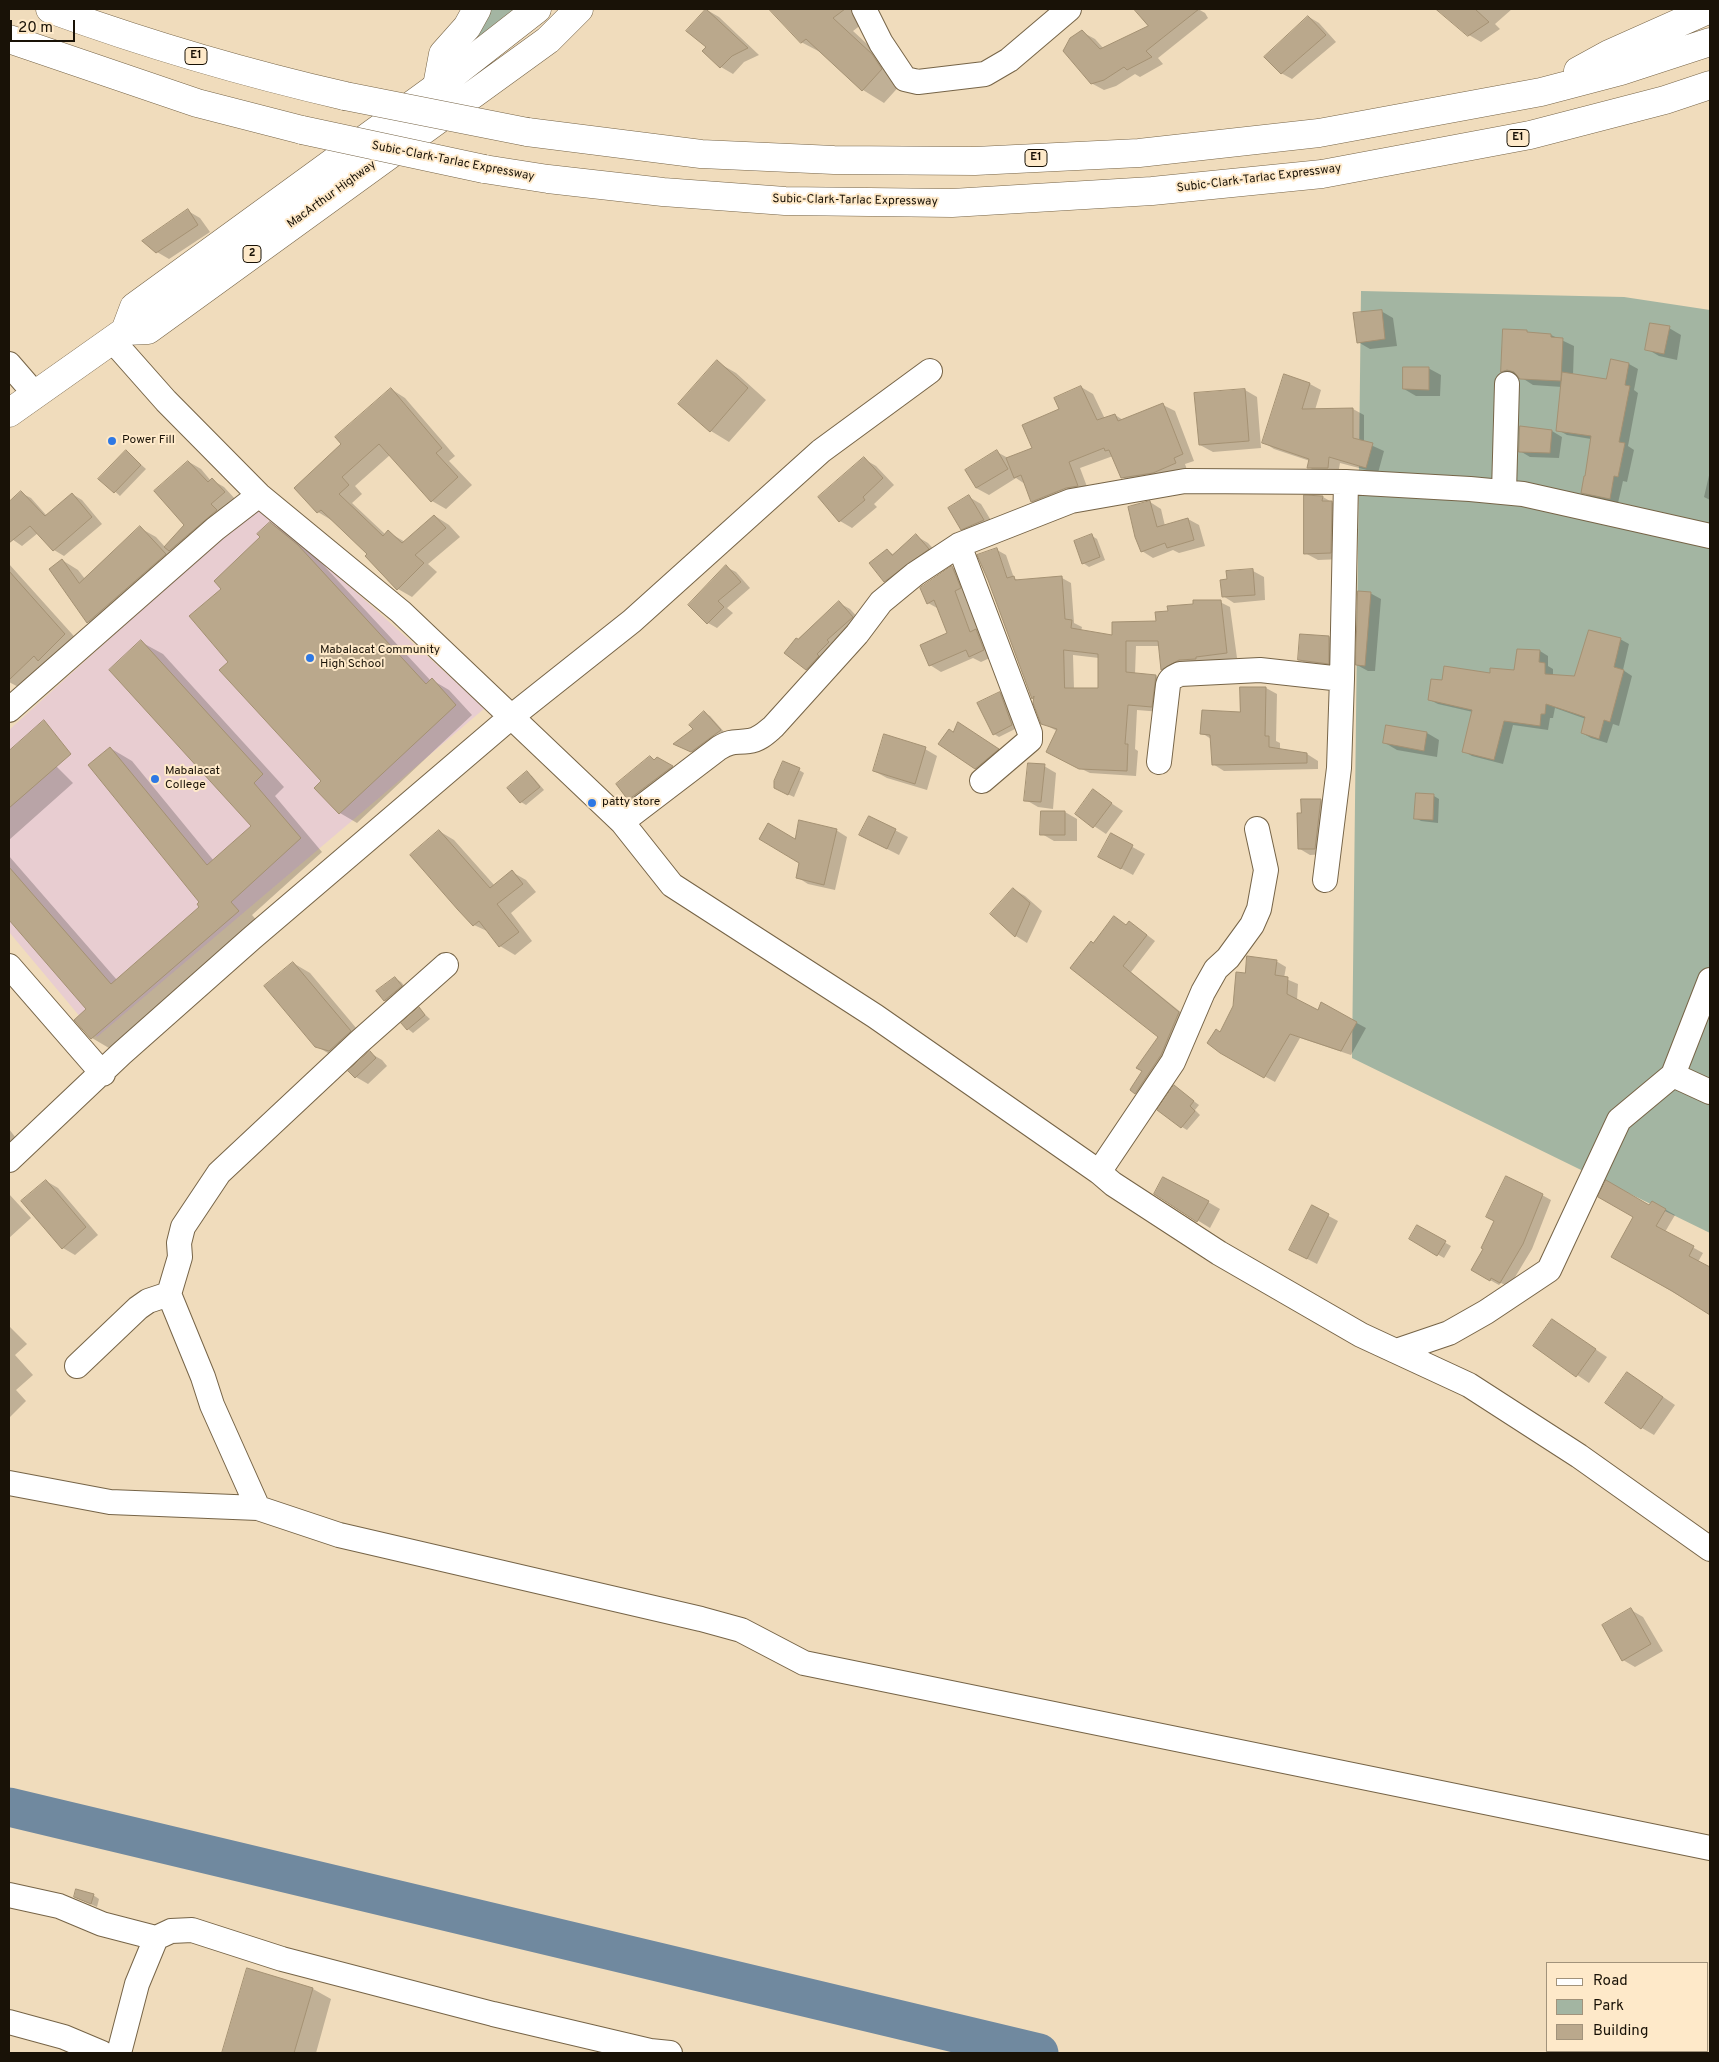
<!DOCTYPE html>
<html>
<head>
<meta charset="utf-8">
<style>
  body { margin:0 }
  #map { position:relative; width:1719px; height:2062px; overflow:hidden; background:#f0dcbc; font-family:Overpass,sans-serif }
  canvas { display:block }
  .frame { position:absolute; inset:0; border:10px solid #191207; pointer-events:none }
  .legend { position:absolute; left:1546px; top:1962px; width:162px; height:90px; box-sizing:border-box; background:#fee9c9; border:1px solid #a2937b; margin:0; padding:6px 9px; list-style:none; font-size:15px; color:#191207 }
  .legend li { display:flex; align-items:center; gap:10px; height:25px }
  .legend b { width:25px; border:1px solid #a2937b }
  .scale { position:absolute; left:10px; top:20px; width:65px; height:22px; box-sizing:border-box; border:2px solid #191207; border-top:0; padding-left:6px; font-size:15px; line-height:18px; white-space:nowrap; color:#191207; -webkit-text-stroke:4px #fee9c9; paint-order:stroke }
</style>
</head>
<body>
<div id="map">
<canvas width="1719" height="2062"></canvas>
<div class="frame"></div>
<ul class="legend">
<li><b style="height:6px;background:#fff"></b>Road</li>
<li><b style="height:14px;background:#a3b5a2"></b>Park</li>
<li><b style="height:14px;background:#baa88c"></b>Building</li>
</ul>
<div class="scale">20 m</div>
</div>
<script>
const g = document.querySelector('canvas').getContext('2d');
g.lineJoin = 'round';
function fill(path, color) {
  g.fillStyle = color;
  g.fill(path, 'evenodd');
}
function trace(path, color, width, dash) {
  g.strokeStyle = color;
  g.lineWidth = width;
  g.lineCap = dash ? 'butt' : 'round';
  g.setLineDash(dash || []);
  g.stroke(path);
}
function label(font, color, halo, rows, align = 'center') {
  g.font = font + ' Overpass,sans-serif';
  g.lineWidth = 4;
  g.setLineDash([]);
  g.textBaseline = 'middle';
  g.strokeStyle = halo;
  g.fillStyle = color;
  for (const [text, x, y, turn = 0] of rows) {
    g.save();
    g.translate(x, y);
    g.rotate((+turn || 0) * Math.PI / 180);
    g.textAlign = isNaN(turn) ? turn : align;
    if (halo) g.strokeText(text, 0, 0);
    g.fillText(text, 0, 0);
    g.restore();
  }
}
const education = new Path2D(`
  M258 504 485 708 97 1037 9 932V730Z`);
const green = new Path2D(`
  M489 9H514L477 38Z
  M1361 291 1624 297 1710 310V1233L1352 1058Z`);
const shadow = new Path2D(`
  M771 9H863L870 18 853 31 893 68 903 82 884 103 863 90 824 54 801 42Z
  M1135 9H1198L1205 13 1208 18 1158 58 1163 64 1140 77 1135 74 1116 86 1104 90 1091 83 1082 32 1095 39 1104 49 1150 27Z
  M1438 9H1512L1495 24 1500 29 1481 42 1469 35Z
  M707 10 719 17 759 55 744 62 733 74 721 67 708 47Z
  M1309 17 1319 23 1336 42 1292 79 1281 73Z
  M188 211 200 218 210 232 169 259 157 252Z
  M1381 311 1393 318 1397 346 1370 349 1358 342Z
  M1669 328 1681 335 1677 360 1659 356 1647 349Z
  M1551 335 1574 346 1573 375 1607 381 1629 364 1638 369 1634 390 1638 393 1628 446 1634 450 1627 482 1623 481 1618 503 1591 497 1582 492 1586 478 1591 439 1567 435 1558 430 1562 387 1533 385 1519 376 1513 378 1502 371Z
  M717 362 736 373 766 400 729 442 711 431Z
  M1428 368 1441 375 1440 396H1416L1404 389Z
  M1285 376 1310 384 1321 390 1315 410 1353 409 1364 415V442L1384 451 1378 473 1340 463 1338 474H1320L1309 467 1310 461 1274 449 1263 442Z
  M1081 387 1093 394 1105 419 1115 415 1123 420 1163 405 1175 411 1194 461 1185 464 1187 470 1133 484 1122 477 1113 456 1080 468 1089 492 1043 508 1032 501 1025 484 1016 478 989 495 976 488 997 452 1008 458 1033 449 1061 410Z
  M391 389 405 398 455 456 449 461 472 485 446 509 432 501 390 455 355 486 362 494 352 503 386 535 388 532 405 542 435 516 449 525 460 537 428 564 437 572 412 597 398 589 369 554 333 521 318 512 296 488 343 444Z
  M1245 390 1257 397 1261 448 1213 452 1200 445Z
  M1521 427 1552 431 1562 437 1559 458 1530 457 1520 451Z
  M126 451 146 469 120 496 100 478Z
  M864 459 876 466 894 485 874 504 877 507 852 528 840 521Z
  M189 462 201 469 211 481 212 480 224 487 236 500 182 557 169 550 181 564 104 631 88 622 62 560 78 570 85 579 140 528 156 537 166 548 186 525Z
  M1710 471V500L1704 497Z
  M21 493 31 498 47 516 72 494 82 500 102 524 64 556 54 550 38 533 22 546 9 537V506Z
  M969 497 981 504 995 527 974 536 962 529Z
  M1323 497 1335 504 1343 559 1318 560 1305 553Z
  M1150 502 1161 509 1165 526 1188 519 1199 525 1205 546 1179 553 1173 550 1153 558 1142 551 1133 505Z
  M270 523 287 533 316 557 431 681 432 680 449 690 472 715 357 823 340 813 323 781 230 662 223 589 262 537Z
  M916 536 928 543 940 556 897 588 885 581 887 550 894 555Z
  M1092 536 1097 539 1105 560 1089 567 1083 563Z
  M997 550 1006 555 1014 578 1019 581 1062 578 1071 583 1074 623 1082 627 1081 631 1113 637 1220 602 1230 607 1237 658 1205 662 1172 675 1162 669 1160 646H1136L1135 674 1156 676 1165 682 1161 712 1137 710 1135 749 1138 751 1136 776 1090 773 1057 757V731L1042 723 990 579ZM1073 655 1099 658V690L1074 689Z
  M9 564 81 644 24 690 9 682Z
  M726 567 736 572 750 588 727 608 733 613 717 628 708 623Z
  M952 567 963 574 971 594 965 597 979 632 987 637 994 656 981 662 973 658 941 672 930 665 948 634 939 609 928 603Z
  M1253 571 1264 577 1265 600 1234 603 1223 596 1228 580Z
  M1370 593 1381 599 1375 671H1368L1357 665Z
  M839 603 850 609 863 623 817 675 807 669 798 640Z
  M1329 637 1338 642V668L1309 665 1300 660Z
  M1620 639 1629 644 1623 670 1632 676 1619 726 1613 724 1607 743 1591 738 1582 733 1586 719 1555 708 1553 718H1550L1548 730 1513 725 1503 764 1472 756 1463 751 1473 712 1438 704 1430 700 1443 681 1515 671 1540 651 1548 656V666L1553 669V676L1575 677Z
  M141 642 163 654 284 787 275 796 322 852 252 915 260 924 114 1051 92 1038 76 1020 88 1009 9 918V856L117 980 201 907V902L110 748 132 761 214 861 253 826Z
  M1242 688H1266L1277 694 1276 741 1280 743V750L1307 754 1318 761V769L1224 771 1213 764 1211 739 1202 733 1242 714Z
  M1000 693 1005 696 1017 728 999 737 994 734Z
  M705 713 710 716 725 733 697 754 680 747Z
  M1387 726 1427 733 1439 740 1437 757 1397 750 1385 743Z
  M964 727 1003 753 981 772 975 768Z
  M22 741 44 754 73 783 9 840V753Z
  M925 749 937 756 927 790 887 778 874 771Z
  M651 757 655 760 658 758 684 774 641 806 629 799Z
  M1044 766 1056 773 1053 809 1038 807 1026 800Z
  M799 770 804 773 794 797 781 791Z
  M527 773 532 776 544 790 526 805 521 802Z
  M1093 791 1123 811 1106 834 1076 814Z
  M1434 796 1439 799 1438 823 1421 821 1415 818Z
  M1321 800 1332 806 1326 854 1310 855 1300 849 1302 801Z
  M1042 812H1065L1077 819V841H1054L1042 834Z
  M870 817 908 837 899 855 873 842Z
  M836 830 847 837 835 890 808 884 797 877 801 862 796 841Z
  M439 831 454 840 495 886 512 872 526 880 536 892 511 913 532 941 515 955 500 946 489 932 474 925Z
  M1111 835 1145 854 1133 875 1100 857Z
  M1013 889 1025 896 1042 911 1027 943 1016 936 992 914Z
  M1114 918 1127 926 1129 923 1138 928 1155 941 1131 972 1188 1018 1145 1098 1136 1093 1143 1071 1160 1036 1094 944Z
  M1276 961 1286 967 1284 978 1298 984 1297 1000 1319 1012 1322 1004 1366 1028 1351 1055 1300 1038 1275 1082 1221 1052V1033L1234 1007 1246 974Z
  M293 963 310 973 367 1041 333 1056 316 1046Z
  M395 978 401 982 407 989 390 1004 385 1001 378 991Z
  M419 1009 430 1019 413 1033 408 1029Z
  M370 1053 382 1060 387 1066 368 1084 356 1077Z
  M1175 1087 1199 1105 1195 1110 1200 1115 1187 1130 1182 1127Z
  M9 1129 19 1142 9 1151Z
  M46 1181 58 1188 98 1235 75 1255 63 1248Z
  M9 1194 31 1218 9 1238Z
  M1155 1194 1208 1202 1220 1209 1210 1228Z
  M1542 1195 1551 1200 1532 1249 1509 1287 1501 1283 1499 1285 1472 1270Z
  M1652 1202 1675 1215 1665 1232 1703 1253 1698 1262 1710 1269V1314L1613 1257Z
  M1312 1207 1338 1221 1317 1264 1290 1250Z
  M1417 1227 1451 1246 1444 1258 1411 1239Z
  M1553 1321 1607 1357 1589 1383 1535 1346Z
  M9 1326 27 1344 15 1355 33 1375 16 1390 26 1401 9 1418Z
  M1628 1373 1675 1405 1654 1435 1642 1428Z
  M1631 1610 1643 1617 1663 1651 1635 1667 1623 1660Z
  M93 1895 99 1899 97 1907 75 1897Z
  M248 1969 313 1989 331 1999 316 2053H224Z`);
const river = new Path2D(`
  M9 1807 1039 2053`);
const building = new Path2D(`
  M706 9 748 48 732 56 720 68 702 51 706 47 686 31Z
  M769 9H845L833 18 872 54 882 69 862 91 806 39 801 43Z
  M1134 9H1199L1146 51 1152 57 1127 70 1124 67 1104 80 1091 84 1063 51 1070 38 1082 30 1100 49 1148 26Z
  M1436 9H1475L1489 22 1468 36Z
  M1308 16 1326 35 1281 74 1264 57Z
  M188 209 198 225 156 253 142 241Z
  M1382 310 1385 339 1357 343 1353 313Z
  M1650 323 1670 326 1664 354 1645 350Z
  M1503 329 1527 330V332L1551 334V337L1563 338 1561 381 1520 379 1514 372 1507 370 1501 372Z
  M1611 359 1629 363 1625 385 1630 386 1619 442 1625 443 1618 477 1614 476 1610 499 1581 493 1584 476H1585L1591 436 1556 431 1562 372 1606 379Z
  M717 360 748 388 710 432 678 404Z
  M1403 367H1429V390L1403 389Z
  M1284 374 1310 383 1302 409 1353 408V438L1373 443 1366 468 1329 457 1328 468H1307L1309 459 1262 443Z
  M1081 386 1097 420 1115 414 1118 421 1163 403 1183 454 1174 458 1176 463 1153 473 1121 478 1109 450 1105 451 1104 448 1069 462 1078 486 1066 488 1031 502 1021 475 1014 478 1006 458 1032 448 1022 425 1059 409 1054 398Z
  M391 388 442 448 436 453 458 477 431 502 379 444 342 477 349 485 339 494 383 536 388 530 402 543 434 515 446 528 415 555 424 563 397 590 365 556 367 554 321 510 317 513 294 488 341 444 335 437Z
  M1245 389 1249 441 1199 445 1194 393Z
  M1520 426 1552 430 1550 453 1519 452Z
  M126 450 141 465 114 493 98 479Z
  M997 450 1008 469 976 488 965 470Z
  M864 457 883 478 863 497 865 500 839 522 818 497Z
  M188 461 208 482 212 478 225 492 211 504 217 510 169 551 164 547 184 525 154 491Z
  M21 491 45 516 72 493 92 517 53 551 30 526 9 543V502Z
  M969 495 984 520 961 530 948 508Z
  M1304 495 1323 496 1322 501H1332L1331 553 1304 554Z
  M1150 501 1157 527 1188 518 1194 540 1167 548 1165 543 1141 552 1135 537 1128 507Z
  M270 522 298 545 426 684 432 678 456 705 339 814 314 788 321 781 219 670 228 662 189 616 221 589 214 581 260 537 257 534Z
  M140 526 166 554 87 623 49 569 62 559 79 583Z
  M916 534 929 549 884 582 869 563 887 549 892 555Z
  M1092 534 1100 557 1082 564 1074 541Z
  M997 548 1007 578 1014 576 1015 580 1062 576 1065 619 1072 620 1071 628 1112 635V622L1156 621 1155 612 1168 611 1167 606 1193 604V600H1221L1227 653 1196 657V659L1179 660 1161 670 1158 641H1126V672L1156 675 1152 707 1128 705 1125 744H1128L1127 771 1079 769 1046 752 1057 729 1041 724 1033 703 1034 696 1032 699 988 580 977 555ZM1064 650 1098 654V688H1065Z
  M726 565 741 582 718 601 724 607 707 624 688 605Z
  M952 566 961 588 955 591 970 632 976 629 984 650 969 657 966 650 929 666 920 645 947 633 934 600 927 604 920 588Z
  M1253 569 1255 595 1222 597 1220 580 1227 579 1226 571Z
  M9 571 65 634 38 661 34 656 9 680Z
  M1358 591 1371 592 1365 666 1356 665Z
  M839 601 853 617 827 640 829 642 817 654 819 656 806 670 784 653 796 638 798 639Z
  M1589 630 1621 638 1614 667 1624 670 1610 722 1604 720 1599 739 1581 733 1585 717 1546 704 1545 714H1541L1540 726 1504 721 1494 760 1462 752 1472 710 1428 700 1431 679 1442 680 1444 666 1490 673V668L1514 670 1517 649 1540 650 1539 662 1545 663V674L1574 676Z
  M1300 634 1329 636V664L1298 660Z
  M141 640 263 774 254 783 301 838 231 902 239 911 91 1039 74 1020 86 1009 9 920V867L111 984 199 907 197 904 199 902 88 765 110 747 207 865 251 826 109 670Z
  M1240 687H1266L1265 736H1269V747L1307 753V763L1212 765 1210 735 1200 734 1202 710 1240 712Z
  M1000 692 1012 725 993 735 977 703Z
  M704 711 721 730 691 752 673 744 693 729 689 725Z
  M44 720 71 754 9 808V751Z
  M958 722 999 749 975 769 938 744 949 729 953 732Z
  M1386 725 1427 732 1424 751 1383 743Z
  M884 734 926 747 915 784 873 771Z
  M650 756 654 760 657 757 673 766 628 800 616 784Z
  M783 761 800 768 788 795 774 788V781Z
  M1028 763 1045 764 1041 802 1024 801Z
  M527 771 540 787 520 803 507 788Z
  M1093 789 1112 803 1093 828 1075 814Z
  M1416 793 1434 794 1433 820 1414 819Z
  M1301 799H1321L1315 849H1298L1297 813H1301Z
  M1041 811H1065V835H1040Z
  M869 816 896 829 887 849 859 835Z
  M799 820 837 829 824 885 796 878 799 863 759 839 768 823 795 839Z
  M439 830 490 888 512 870 523 884 497 904 519 932 499 947 479 921 473 926 458 910 410 855Z
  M1111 833 1133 845 1121 869 1098 857Z
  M1013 888 1030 903 1015 937 990 914Z
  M1114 916 1126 925 1129 921 1147 935 1123 966 1179 1012 1161 1055 1135 1094 1130 1090 1131 1088 1142 1071 1136 1068 1158 1037 1070 968 1091 941 1093 943Z
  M1247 956 1277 960 1275 975 1288 977 1287 994 1318 1010 1321 1002 1357 1022 1341 1051 1290 1034 1264 1078 1220 1053 1207 1043 1216 1029 1220 1032 1233 1006 1236 972 1245 973Z
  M293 962 351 1031 329 1051 315 1047 264 986Z
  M395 977 402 986 384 1001 376 991Z
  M419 1007 425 1015 407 1030 401 1023Z
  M370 1051 376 1058 355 1078 348 1071Z
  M1174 1085 1194 1101 1190 1106 1195 1111 1181 1128 1157 1110Z
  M1506 1176 1543 1194 1523 1244 1500 1283 1491 1278 1490 1281 1471 1270 1483 1249 1481 1248 1494 1221 1486 1217Z
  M1163 1177 1209 1201 1197 1222 1154 1194Z
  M46 1180 86 1227 62 1249 21 1201Z
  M1606 1180 1649 1205 1652 1201 1666 1209 1656 1226 1694 1246 1689 1256 1710 1267V1315L1672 1291 1611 1257 1633 1217 1598 1197Z
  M1312 1205 1329 1214 1307 1259 1289 1250Z
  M1417 1225 1446 1241 1437 1256 1409 1239Z
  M1552 1319 1596 1349 1576 1377 1533 1346Z
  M1627 1372 1663 1397 1641 1429 1605 1403Z
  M1631 1608 1651 1644 1622 1661 1602 1625Z
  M76 1889 94 1894 91 1904 74 1897Z
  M247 1968 313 1988 294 2053H222Z`);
const minor = new Path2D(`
  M864 9 881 43 905 79 918 82 985 74 1009 60 1069 9
  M112 340 166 401 259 495 401 612 622 822 672 885 875 1016 1099 1172 1113 1184 1219 1253 1361 1335 1469 1385 1579 1456 1710 1549
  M9 364 35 394
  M1504 492 1507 384
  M959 545 1030 733V740L982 781
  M9 710 215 529 259 495
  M1159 762 1168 685C1170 678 1174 677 1180 674L1260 670 1342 679
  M622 822 719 748C733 740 734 743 749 741 759 740 766 733 773 727L857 634 881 602 915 574 959 545 1071 501 1185 481 1346 482 1470 489 1523 494 1710 536
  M1325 880 1339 768 1342 679 1346 482
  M9 966 103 1074
  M1673 1075 1710 1092
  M9 1160 121 1054 252 938 511 717 632 621 821 451 930 371
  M1099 1172 1173 1062 1203 992 1216 969 1228 958 1252 925 1259 909 1266 870 1257 829
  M1396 1351 1449 1333 1486 1312 1549 1270 1619 1120 1673 1075 1710 980
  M77 1366 138 1308 148 1301 169 1294
  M9 1483 110 1502 258 1508 339 1535 701 1619 741 1630 804 1663 1710 1848
  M258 1508 212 1405 203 1377 169 1294 180 1257 179 1243 183 1227 219 1173 359 1042 446 965
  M9 1895 59 1906 102 1924 156 1938
  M9 2022 64 2037 102 2053
  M119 2053 137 1984 156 1938 171 1931 192 1930 282 1959 493 2014 650 2051 670 2053`);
const trunk = new Path2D(`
  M125 331 134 307 446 80 537 9
  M9 413 125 331 148 330 548 40 579 9`);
const motorway = new Path2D(`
  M50 9C146 44 245 73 345 96
  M9 39 197 103 302 130
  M1578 71 1609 54 1710 9
  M437 86 443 54 467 27 477 9
  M527 132 701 154 834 160 975 161 1139 153 1319 133 1541 92 1621 71 1710 42
  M484 169 548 179 663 192 785 201 952 203 1152 191 1322 174 1530 135 1665 100 1710 85`);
const motorwayBridge = new Path2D(`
  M345 96 527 132
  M302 130 484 169`);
const markers = [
  [112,441,5,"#2e78e4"],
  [310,658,5,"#2e78e4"],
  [155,779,5,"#2e78e4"],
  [592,803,5,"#2e78e4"]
];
const shields = [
  [196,56,22],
  [1518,138,22],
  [1036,158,22],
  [252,254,18]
];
const shieldNames = [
  ["E1",196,56],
  ["E1",1518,138],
  ["E1",1036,158],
  ["2",252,254]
];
const streetNames = [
  ["Subic-Clark-Tarlac Expressway",453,162,11],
  ["Subic-Clark-Tarlac Expressway",1259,179,-7],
  ["MacArthur Highway",332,195,-36],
  ["Subic-Clark-Tarlac Expressway",855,201,1]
];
const poiNames = [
  ["Power Fill",122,441],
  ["Mabalacat Community",320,651],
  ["High School",320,665],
  ["Mabalacat",165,772],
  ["College",165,786],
  ["patty store",602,803]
];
fill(education, '#e8cdd1');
fill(green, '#a3b5a2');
fill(shadow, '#0003');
trace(river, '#70899f', 39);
fill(building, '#baa88c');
trace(building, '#a49173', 1);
trace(minor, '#766447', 26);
trace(trunk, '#766447', 29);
trace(motorway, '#766447', 29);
trace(minor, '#fff', 24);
trace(trunk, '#fff', 28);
trace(motorway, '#fff', 28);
trace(motorwayBridge, '#766447', 29, []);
trace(motorwayBridge, '#fff', 28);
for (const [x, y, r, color] of markers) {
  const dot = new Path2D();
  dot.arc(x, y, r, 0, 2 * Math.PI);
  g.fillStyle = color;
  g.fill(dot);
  trace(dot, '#fee9c9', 2);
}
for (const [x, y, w] of shields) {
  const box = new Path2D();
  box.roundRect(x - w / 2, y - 8.5, w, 17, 4);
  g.fillStyle = '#fee9c9';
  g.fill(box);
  trace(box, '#191207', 1);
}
label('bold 11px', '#191207', null, shieldNames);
label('12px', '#191207', '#fee9c9', streetNames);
label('12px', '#191207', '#fee9c9', poiNames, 'left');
</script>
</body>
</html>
